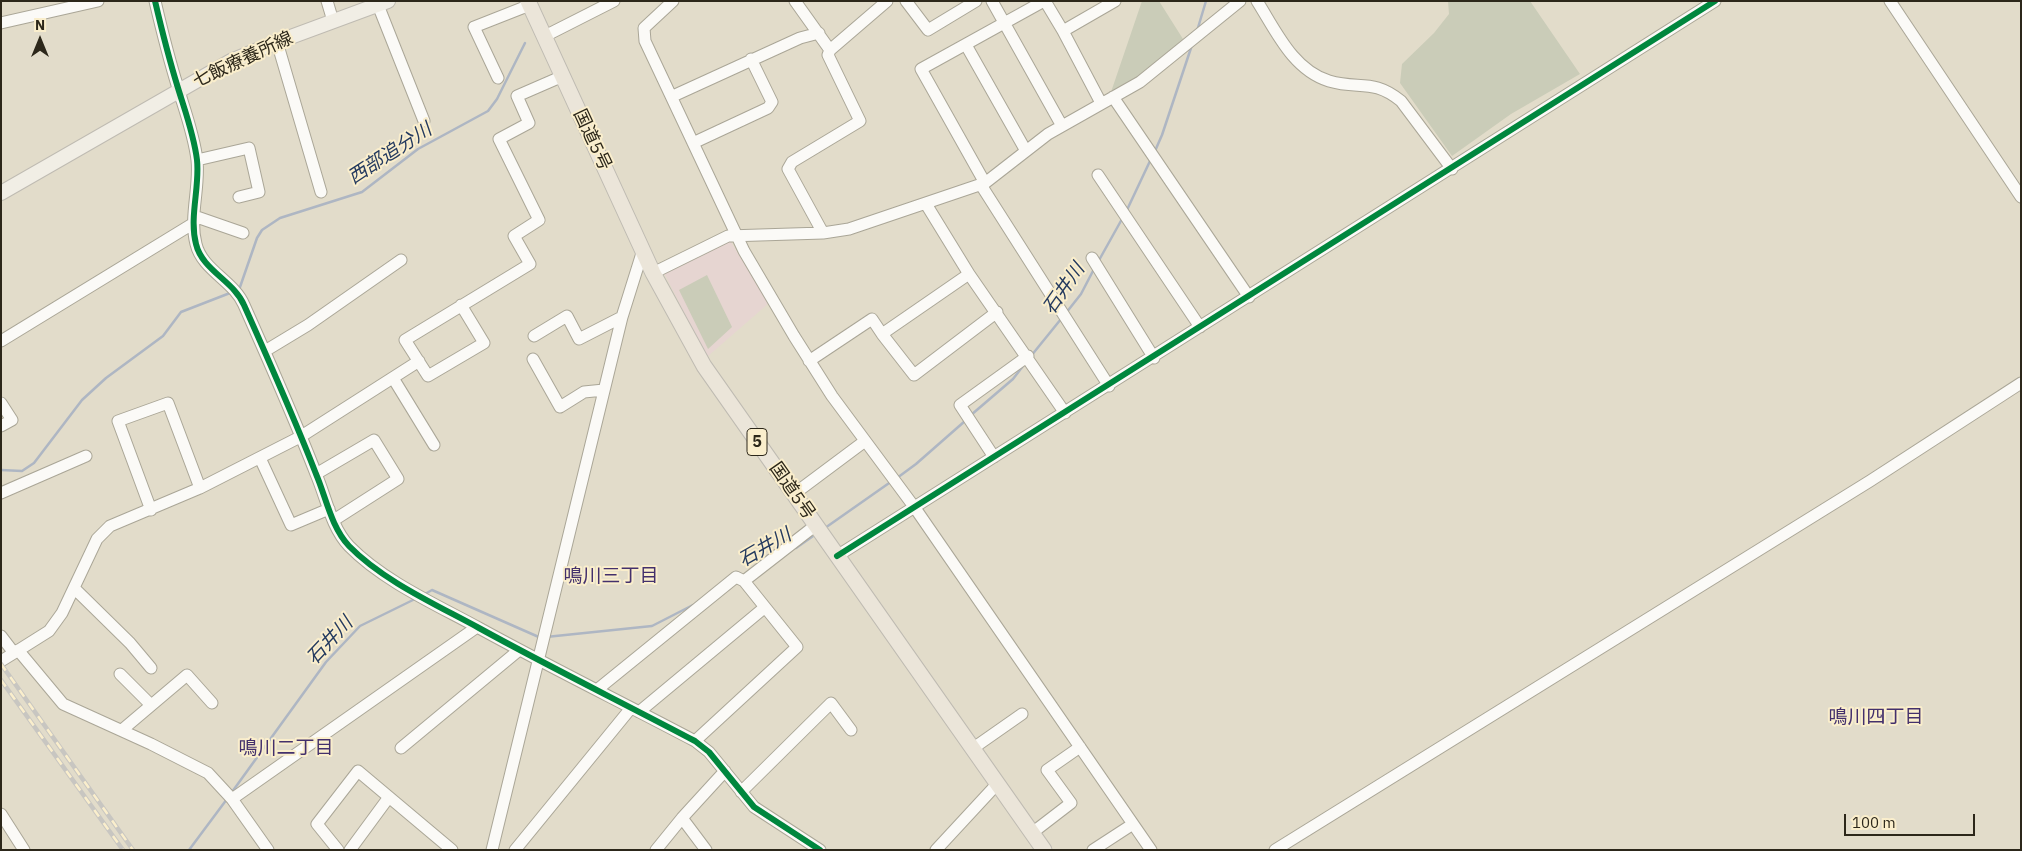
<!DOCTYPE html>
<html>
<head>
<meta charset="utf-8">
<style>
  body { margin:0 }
  #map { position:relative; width:2022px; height:851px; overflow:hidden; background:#e2dcca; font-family:"IBM Plex Sans",sans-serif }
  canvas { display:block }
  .frame { position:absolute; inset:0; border:2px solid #2c271a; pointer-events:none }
  .north { position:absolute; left:15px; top:15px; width:50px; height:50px; -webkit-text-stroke:4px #faeecc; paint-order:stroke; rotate:0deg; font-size:14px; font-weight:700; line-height:20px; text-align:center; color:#2c271a }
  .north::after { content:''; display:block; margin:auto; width:18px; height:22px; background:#2c271a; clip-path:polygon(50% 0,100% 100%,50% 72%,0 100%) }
  .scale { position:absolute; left:1844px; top:814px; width:131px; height:22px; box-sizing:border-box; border:2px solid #2c271a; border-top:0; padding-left:6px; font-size:15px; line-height:18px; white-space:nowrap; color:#2c271a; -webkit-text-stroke:4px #faeecc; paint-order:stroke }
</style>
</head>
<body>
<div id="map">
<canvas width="2022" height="851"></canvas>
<div class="frame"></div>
<div class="north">N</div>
<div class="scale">100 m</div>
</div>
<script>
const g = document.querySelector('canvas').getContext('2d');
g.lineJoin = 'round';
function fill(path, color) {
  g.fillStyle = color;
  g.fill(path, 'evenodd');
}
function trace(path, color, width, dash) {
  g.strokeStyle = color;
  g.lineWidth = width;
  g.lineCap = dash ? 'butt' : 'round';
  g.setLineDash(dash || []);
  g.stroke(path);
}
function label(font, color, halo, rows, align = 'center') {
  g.font = font + ' "IBM Plex Sans","Noto Sans JP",sans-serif';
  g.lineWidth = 4;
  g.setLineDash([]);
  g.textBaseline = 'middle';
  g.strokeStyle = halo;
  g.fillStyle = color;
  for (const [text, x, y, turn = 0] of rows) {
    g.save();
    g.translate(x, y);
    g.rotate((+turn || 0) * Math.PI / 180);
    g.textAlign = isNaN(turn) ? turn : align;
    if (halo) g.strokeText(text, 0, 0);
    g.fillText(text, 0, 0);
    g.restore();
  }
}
const education = new Path2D(`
  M729 239 769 303 707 357 664 273Z`);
const green = new Path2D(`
  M1142 1H1159L1183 39 1141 77 1111 92Z
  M1448 1H1530L1580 74 1511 114 1452 156 1400 83 1402 64 1434 33 1449 14Z
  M707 275 732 327 708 349 679 290Z`);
const stream = new Path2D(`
  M1197 31 1206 1
  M1155 151 1162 135 1192 45
  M1126 212 1150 161
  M1098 262 1122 219
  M240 287 257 238 262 230 280 218 362 192 418 149 488 111 497 99 525 43
  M1066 313 1081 294 1094 269
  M1031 356 1061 319
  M971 415 1013 379 1023 366
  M1 470 22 471 34 463 82 400 106 378 163 336 181 312 230 293
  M897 478 916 464 965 421
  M825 528 892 481
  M796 548 816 534
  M425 594 432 590 541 638
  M546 637 652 626 693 605
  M232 792 326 662 360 626 415 599
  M189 850 227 799`);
const minor = new Path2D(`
  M155 1C162 31 169 59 178 88 185 111 194 135 197 160 200 187 189 217 196 244 202 270 234 281 244 305 269 361 294 417 316 474 326 497 331 527 349 546 383 581 437 605 479 628 550 667 623 703 695 741L709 752 754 807 820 850
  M327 1 333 21
  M673 1 644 28 645 41 744 251 794 336 832 396 915 508 1151 850
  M795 1 830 50 828 55 860 121 792 162 788 169 823 233
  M906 1 928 30 976 1
  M992 1 1062 126
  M1045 1 1063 31 1101 103
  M1257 1C1276 31 1293 70 1329 81 1359 90 1373 78 1401 101L1452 169
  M1890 1 2021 197
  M378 5 424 121
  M1 23 98 1
  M1063 31 1115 1
  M545 36 614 1
  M277 42 321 192
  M966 45 1026 151
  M830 50 887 1
  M498 78 474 27 530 5
  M673 96 800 38 819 33
  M1113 97 1249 297
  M693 143 768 108 772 102 751 59
  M197 160 249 148 259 192 239 197
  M1098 175 1200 327
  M985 183 921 69 1044 1
  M981 185 1109 386
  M926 204 969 274 1065 413
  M194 216 243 233
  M1092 258 1154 358
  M653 273 728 236 823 233 849 229 985 183 1048 134 1140 82 1240 1
  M461 305 484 343 428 376 405 340 530 264 514 236 539 220 499 139 529 123 517 96 563 76
  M882 334 914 375 997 312
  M534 336 567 316 579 339 622 317
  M1 341 194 223
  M265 351 308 325 401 260
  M533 359 560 407 584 392 604 390
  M809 361 872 319 882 334 969 274
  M393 378 434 445
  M1 403 12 420 1 426
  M994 457 960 405 1028 356
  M260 458 291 525 329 509
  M316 474 374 440 398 479 334 520
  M1 493 86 456
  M794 494 865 441
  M151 510 118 421 168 403 200 488
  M837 556 1715 1
  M74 588 130 643 151 668
  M1 636 14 653 1 661
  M18 650 63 704 151 744 208 773 232 799 268 850
  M14 653 49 631 62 613 97 539 110 526 200 488 300 437 419 361
  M120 674 151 705
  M598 689 736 577 744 581 816 525
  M639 712 764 608
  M122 730 187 675 212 703
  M695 741 797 647 744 581
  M401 748 518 651
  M972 749 1022 714
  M741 792 831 703 851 730
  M232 799 477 627
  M1 814 24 850
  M682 818 706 850
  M1032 833 1071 803 1047 770 1080 747
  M338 850 317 824 358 771 452 850
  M350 850 389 797
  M492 850 622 317 643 250
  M515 850 631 708
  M656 850 682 818 725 771
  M936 850 998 783
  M1093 850 1133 824
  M1275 850 1870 481 2021 383`);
const major = new Path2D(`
  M1 193 231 61 277 42 388 1`);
const highway = new Path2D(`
  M528 1 653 273 704 366 1044 850`);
const rail = new Path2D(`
  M1 664 133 850
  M1 680 123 850`);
const cycleway = new Path2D(`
  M155 1C162 31 169 59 178 88 185 111 194 135 197 160 200 187 189 217 196 244 202 270 234 281 244 305 269 361 294 417 316 474 326 497 331 527 349 546 383 581 437 605 479 628 550 667 623 703 695 741L709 752 754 807 820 850
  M837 556 1715 1`);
const shields = [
  [757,442,20]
];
const shieldNames = [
  ["5",757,442]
];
const streetNames = [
  ["七飯療養所線",243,60,-25],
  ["国道5号",592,140,65],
  ["国道5号",792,491,55]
];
const waterNames = [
  ["西部追分川",390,154,-33],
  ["石井川",1064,289,-55],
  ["石井川",765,548,-30],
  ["石井川",330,641,-47]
];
const neighbourhoodNames = [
  ["鳴川三丁目",611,577],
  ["鳴川四丁目",1876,718],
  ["鳴川二丁目",286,749]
];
fill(education, '#e6d5d1');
fill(green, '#caccb8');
trace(stream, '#aeb6c3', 2.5);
trace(minor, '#aaa697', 13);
trace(major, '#bfbbb2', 16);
trace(highway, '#bfbbb2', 17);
trace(minor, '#fbfaf7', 11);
trace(major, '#f1eee5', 14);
trace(highway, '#ebe5d9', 15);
trace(rail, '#c8c6c1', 4.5);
trace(rail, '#faeecc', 2.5, [8]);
trace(cycleway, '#00873e', 6);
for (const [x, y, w] of shields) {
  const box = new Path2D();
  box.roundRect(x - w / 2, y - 13.5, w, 27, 4);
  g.fillStyle = '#faeecc';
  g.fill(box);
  trace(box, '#2c271a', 1);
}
label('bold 16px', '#2c271a', null, shieldNames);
label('18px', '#2c271a', '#faeecc', streetNames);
label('italic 19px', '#243a5f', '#faeecc', waterNames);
label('19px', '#43306c', '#faeecc', neighbourhoodNames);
</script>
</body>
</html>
